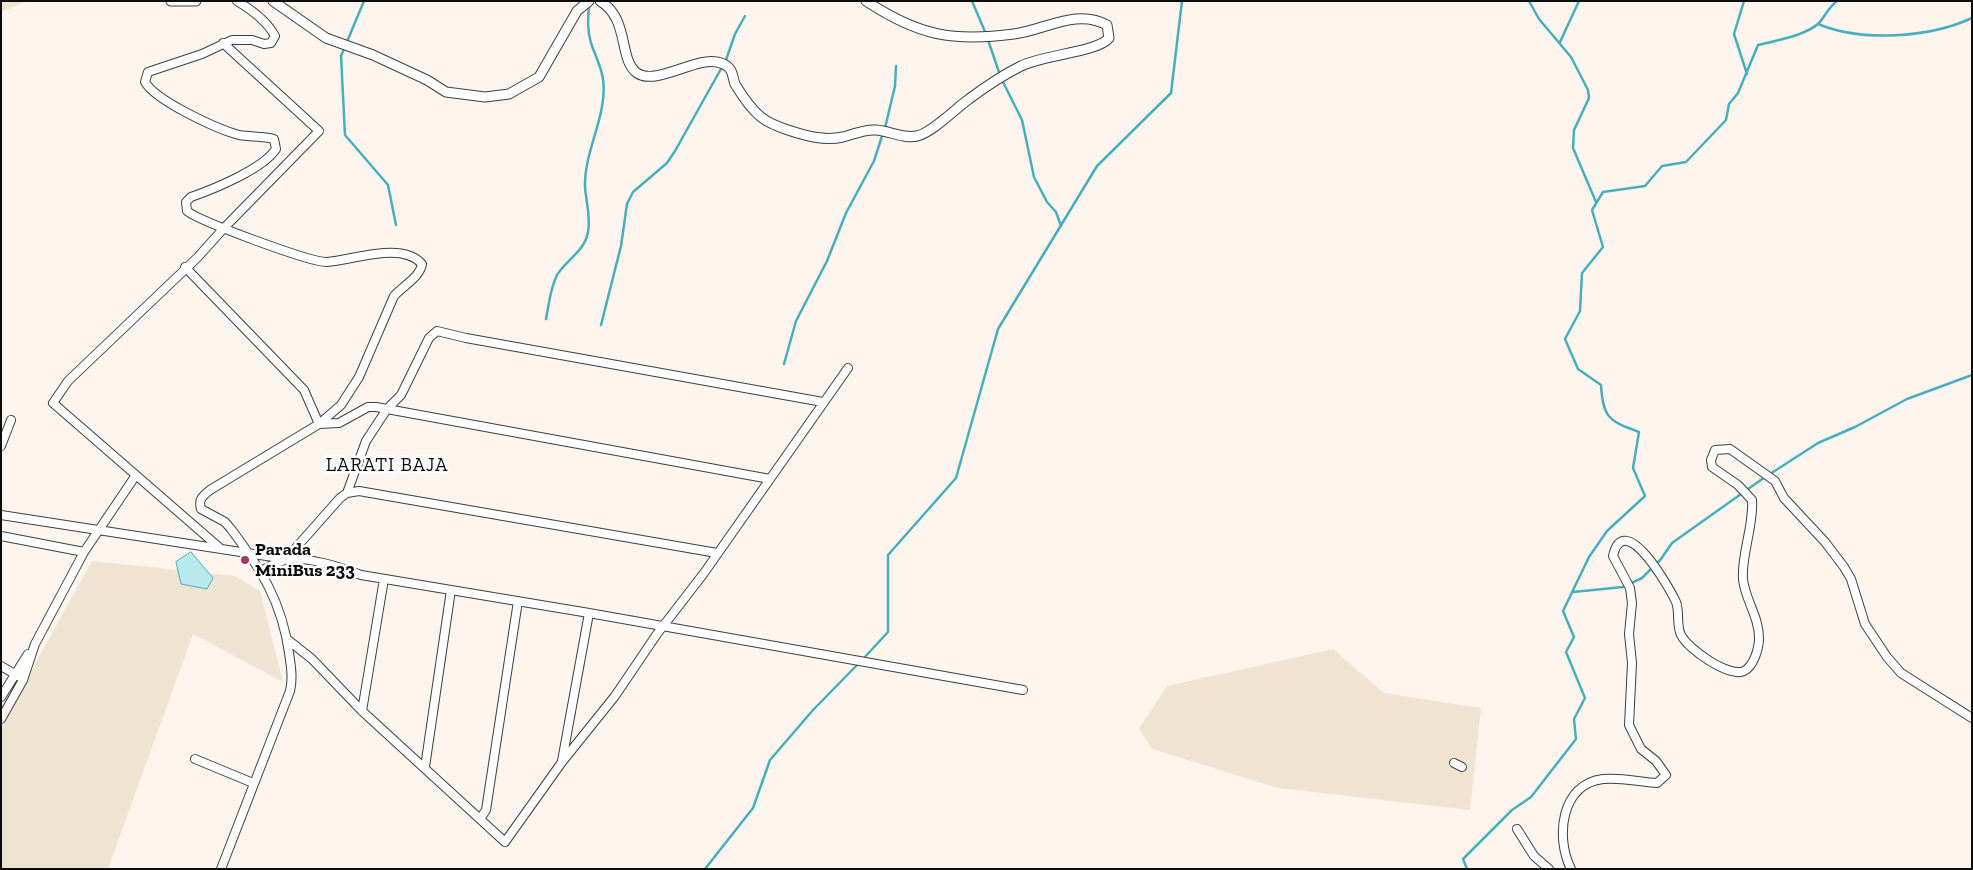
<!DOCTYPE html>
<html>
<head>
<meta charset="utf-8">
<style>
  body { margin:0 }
  #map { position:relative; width:1973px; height:870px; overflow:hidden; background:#fdf5ed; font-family:"Zilla Slab",serif }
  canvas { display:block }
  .frame { position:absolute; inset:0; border:2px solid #0c0c0c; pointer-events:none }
</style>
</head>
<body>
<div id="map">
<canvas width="1973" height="870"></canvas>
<div class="frame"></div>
</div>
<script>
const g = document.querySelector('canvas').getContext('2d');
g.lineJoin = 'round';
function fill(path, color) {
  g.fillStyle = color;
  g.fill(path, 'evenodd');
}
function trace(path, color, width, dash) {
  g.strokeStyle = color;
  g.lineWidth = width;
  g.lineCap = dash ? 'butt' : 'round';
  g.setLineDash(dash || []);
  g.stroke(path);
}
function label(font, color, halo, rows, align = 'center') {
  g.font = font + ' "Zilla Slab",serif';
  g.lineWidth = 5;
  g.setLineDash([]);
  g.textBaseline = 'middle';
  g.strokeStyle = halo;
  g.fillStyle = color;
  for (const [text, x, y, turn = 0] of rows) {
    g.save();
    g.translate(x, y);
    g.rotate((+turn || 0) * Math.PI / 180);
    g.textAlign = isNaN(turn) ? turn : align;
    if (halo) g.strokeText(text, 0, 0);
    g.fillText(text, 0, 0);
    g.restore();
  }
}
const farmland = new Path2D(`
  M1 1H28L1 12Z
  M92 561 235 576 260 591 283 682 193 634 108 869H1V725Z
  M1333 649 1384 693 1481 708 1470 810 1278 788 1152 749 1139 729 1167 686Z`);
const water = new Path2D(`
  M191 552 213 578 207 589 181 584 176 562Z`);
const stream = new Path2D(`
  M364 1 341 56 345 135 388 185 396 225
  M972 1 986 34
  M1529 1 1539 19 1571 57 1588 90 1589 98 1574 130 1573 148 1596 202
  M1744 1 1734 34 1747 74
  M1818 24C1861 42 1929 38 1972 18
  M988 40 1000 75
  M1560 42 1579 1
  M1002 80 1022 120 1034 177 1047 202 1056 212 1061 226
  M885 128 895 86 896 66
  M546 319C549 304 550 289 557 275 566 260 585 251 588 232 591 217 586 202 585 187 584 150 608 115 603 79 601 66 595 55 591 43 587 30 588 18 589 5
  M601 325 621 246 627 204 633 192 667 163 675 151 726 60 735 34 745 16
  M784 364 796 321 827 261 846 213 874 161 883 133
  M1770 474 1818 443 1855 427 1907 399 1972 375
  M1573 592 1623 587 1642 578 1661 559 1672 543 1765 477
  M863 659 888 632V555L956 478 998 329 1097 166 1171 93 1182 1
  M705 869 753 808 770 760 813 710 859 663
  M1467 869 1463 859 1512 810 1531 797 1576 739 1574 719 1585 698 1566 652 1574 637 1563 611 1589 557 1607 531 1645 496 1633 468 1639 432C1609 421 1603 418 1601 385L1578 369 1565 339 1580 311 1582 273 1603 247 1592 210 1603 192 1645 186 1662 166 1686 162 1726 120 1729 104 1738 93 1758 45C1775 41 1807 35 1819 23 1825 16 1829 7 1837 1`);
const minor = new Path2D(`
  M185 267 304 390 319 424 339 423 368 407H376L770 479
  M1 446 11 420
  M347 493 366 441 387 409 401 395 429 338 437 331 466 338 823 402
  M1 515 286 559 340 498 347 493 359 491 717 553
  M1 536 84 552
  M221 549 53 403 68 381 197 258 224 228 319 131 223 43
  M260 571C268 568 276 562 285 560 304 555 343 568 361 575L589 613 1023 690
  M288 640 312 659 362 711 505 842 562 762 615 696 657 634 704 573 848 368
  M1 666 18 676
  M1 697 28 654
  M362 711 384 579
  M1 719 23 680 35 644 84 552 136 475
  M195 759 253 783
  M562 761 589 613
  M1454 763 1462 767
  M425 767 451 590
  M480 819 486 810 518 601
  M1517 829 1534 856 1549 869
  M221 869 290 691C293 679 291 666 289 653 282 602 261 569 231 529L225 522 201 509C198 499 203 496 210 490L319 424 341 405 359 377 394 296C403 286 420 277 422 264 402 241 354 260 327 262 312 263 199 221 187 211L186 202 191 197C214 189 263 169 276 149L274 139C263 136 251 137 239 135 217 129 156 101 145 82L148 72 202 54 232 40H252L264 44 271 43 275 36C267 21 252 10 237 1
  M1571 869C1555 837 1561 784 1603 779 1621 777 1639 782 1657 783L1666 775 1656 761 1641 749 1629 725 1632 663 1629 634 1632 603 1630 588 1613 556C1624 508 1669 587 1676 602 1680 612 1676 625 1681 635 1688 649 1729 678 1744 671 1754 666 1759 648 1759 638 1759 616 1745 600 1743 579 1741 555 1754 526 1752 500L1738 485 1712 467 1711 460 1715 450 1730 449 1775 481 1784 498 1825 542 1844 567 1851 579 1865 624 1887 657 1901 673 1972 718`);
const tertiary = new Path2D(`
  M171 1H196
  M273 1 326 38 373 55 427 80 446 92 485 97 509 94 539 77 577 11 589 1
  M600 1C630 19 618 59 637 73 655 86 696 57 717 62 722 63 727 65 730 69 733 73 733 79 735 84 741 94 751 109 761 117 767 122 779 127 788 130 806 136 824 141 843 137 854 134 865 129 876 130 890 131 903 139 917 136 932 133 956 108 969 99 985 87 1003 75 1021 66 1042 55 1098 52 1109 38L1107 25C1077 8 1045 30 1014 34 953 42 919 36 866 1`);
const markers = [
  [245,560,5,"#a9375d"]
];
const poiNames = [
  ["Parada",255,550],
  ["MiniBus 233",255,571]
];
const neighbourhoodNames = [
  ["LARATI BAJA",387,466]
];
fill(farmland, '#efe4d1');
fill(water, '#b8e9ed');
trace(water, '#49aebb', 1);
trace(stream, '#49aebb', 2.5);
trace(minor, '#3f3f3f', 10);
trace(tertiary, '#3f3f3f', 11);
trace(minor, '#fff', 8);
trace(tertiary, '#fff', 9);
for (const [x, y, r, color] of markers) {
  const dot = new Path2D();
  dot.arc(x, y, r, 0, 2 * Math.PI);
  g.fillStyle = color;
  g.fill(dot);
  trace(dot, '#fff', 2);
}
label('bold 18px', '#0c0c0c', '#fff', poiNames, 'left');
g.letterSpacing = '1px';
label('19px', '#0c0c0c', '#fff', neighbourhoodNames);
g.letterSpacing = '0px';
</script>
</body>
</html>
